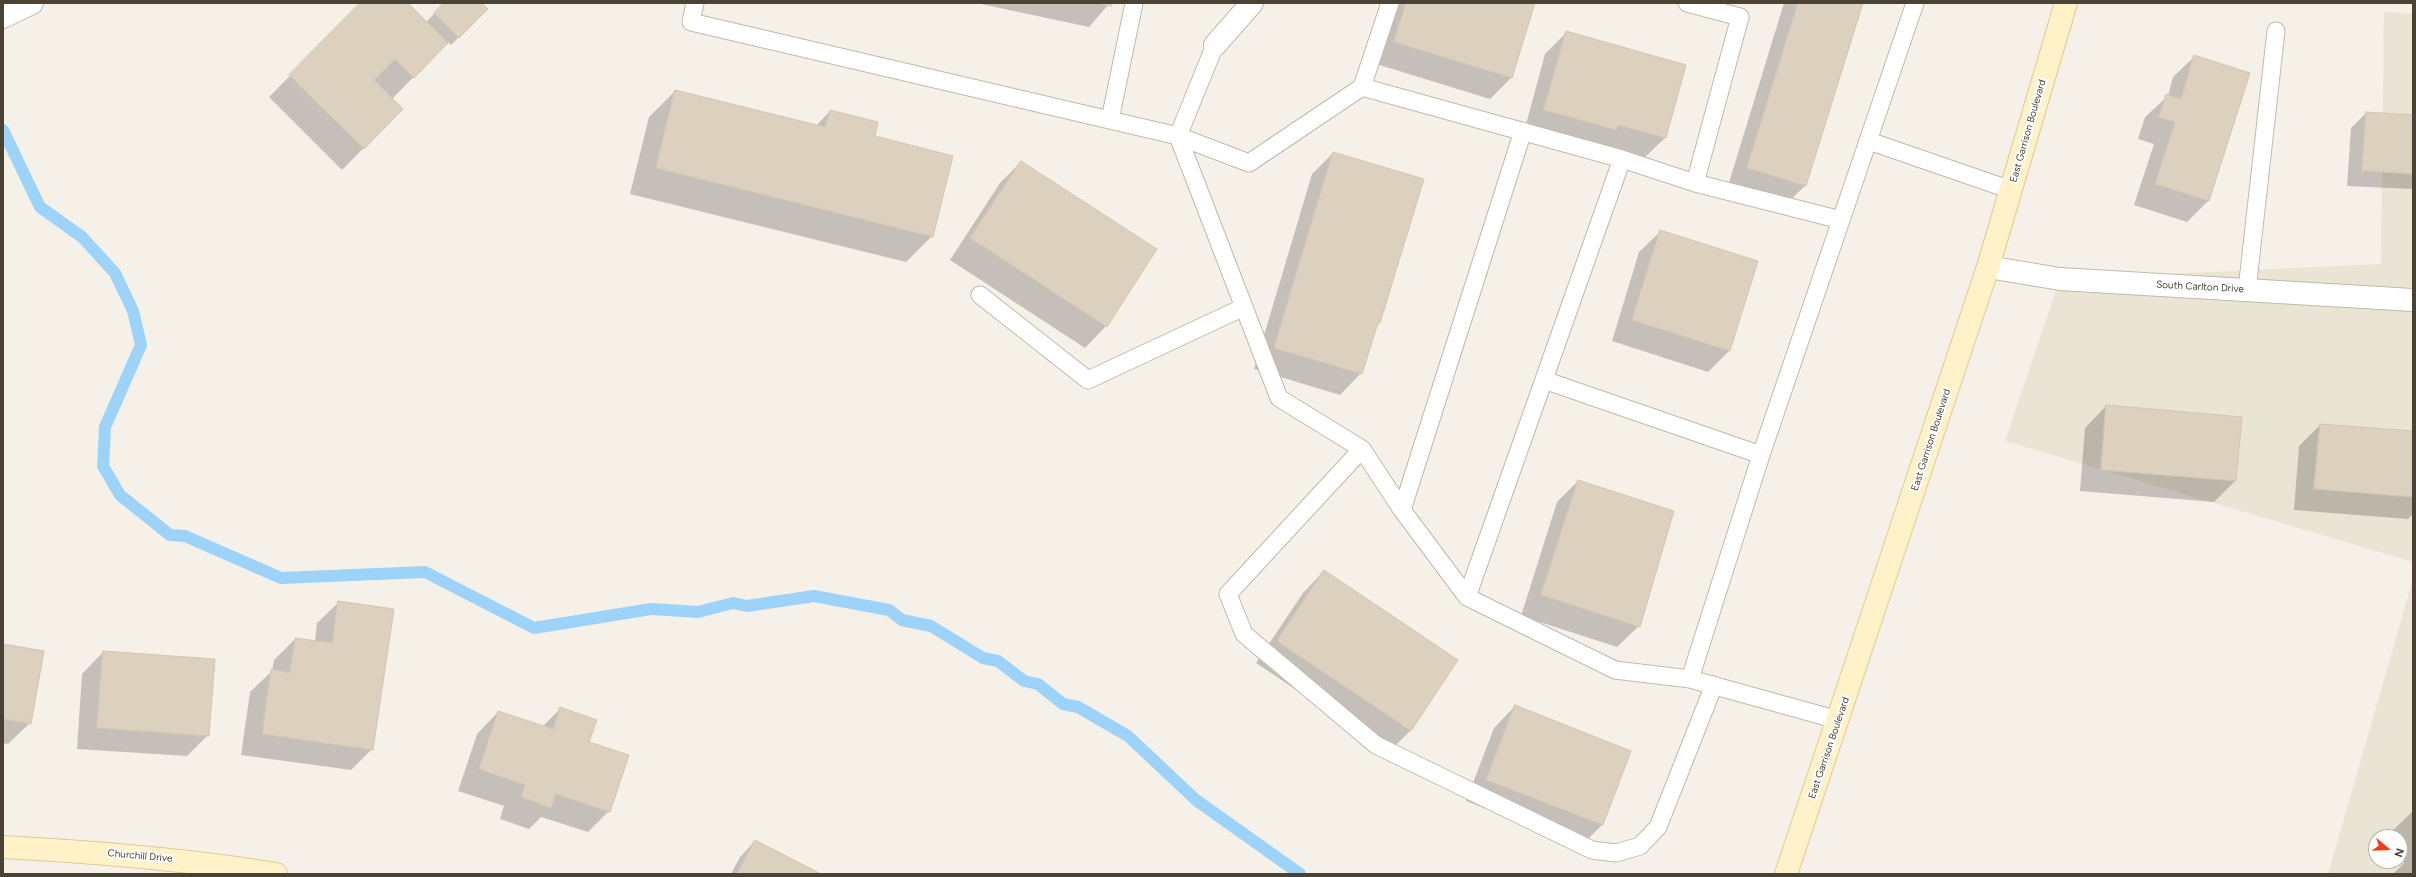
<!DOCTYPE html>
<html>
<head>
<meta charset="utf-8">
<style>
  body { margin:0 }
  #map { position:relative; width:2416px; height:877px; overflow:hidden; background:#f6f1e8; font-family:Figtree,sans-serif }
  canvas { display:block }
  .frame { position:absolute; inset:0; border:4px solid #4a4235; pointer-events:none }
  .north { position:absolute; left:2368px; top:829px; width:40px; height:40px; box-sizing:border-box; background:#fff; border:1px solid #b7b3ae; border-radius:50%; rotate:109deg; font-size:11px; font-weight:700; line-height:16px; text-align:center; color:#4a4235 }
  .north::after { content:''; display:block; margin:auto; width:14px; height:18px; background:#ff3815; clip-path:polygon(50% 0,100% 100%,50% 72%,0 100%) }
</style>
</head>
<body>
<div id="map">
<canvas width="2416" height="877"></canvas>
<div class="frame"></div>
<div class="north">N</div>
</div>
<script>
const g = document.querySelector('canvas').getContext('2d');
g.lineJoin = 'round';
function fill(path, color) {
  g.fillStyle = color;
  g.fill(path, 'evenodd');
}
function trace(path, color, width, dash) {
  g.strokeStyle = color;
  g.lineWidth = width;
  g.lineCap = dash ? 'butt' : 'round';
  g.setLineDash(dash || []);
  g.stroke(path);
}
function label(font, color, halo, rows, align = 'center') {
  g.font = font + ' Figtree,sans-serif';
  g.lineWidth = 4;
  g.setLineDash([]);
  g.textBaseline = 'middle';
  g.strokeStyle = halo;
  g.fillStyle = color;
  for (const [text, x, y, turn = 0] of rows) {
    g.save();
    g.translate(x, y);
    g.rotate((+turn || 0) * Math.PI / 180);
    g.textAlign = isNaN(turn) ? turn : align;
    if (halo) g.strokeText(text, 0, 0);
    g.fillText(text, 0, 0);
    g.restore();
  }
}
const residential = new Path2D(`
  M2384 12 2413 14V562L2005 441 2060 279 2381 264Z
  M2413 579V874H2328ZM2376 837H2400V861H2376Z`);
const shadow = new Path2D(`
  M362 3H407L426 22 445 3H481L487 9 451 45 448 42 392 99 402 109 342 170 269 97Z
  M976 3H1110L1089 27Z
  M1392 3H1534L1511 78 1490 99 1373 63Z
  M1784 3H1862L1805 186 1783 207 1727 189Z
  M1567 32 1665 138 1643 159 1524 132 1545 54Z
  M2195 56 2249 73 2208 201 2187 222 2134 205 2154 144 2138 139 2145 117 2168 96 2173 77Z
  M675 91 816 126 830 111 874 137 932 236 906 262 630 194 649 117Z
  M2366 113 2413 116V189L2347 186 2351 128Z
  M1333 153 1379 323 1375 327 1361 373 1340 395 1254 369 1312 174Z
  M1021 162 1156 250 1106 326 1085 348 950 260 1000 183Z
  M1661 231 1757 262 1729 351 1708 372 1612 341 1639 252Z
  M2106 406 2235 481 2214 502 2080 491 2085 428Z
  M2320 425 2413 432V514L2408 519 2294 510 2299 446Z
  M1578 481 1639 626 1617 647 1521 616 1557 502Z
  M1324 571 1457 661 1410 731 1389 752 1256 663 1303 593Z
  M339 602 372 749 351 770 241 755 250 692 272 671 274 660 295 639 315 641 317 623Z
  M3 645 30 723 8 744 3 743Z
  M103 652 208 735 187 756 77 749 82 674Z
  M1515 706 1602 825 1581 846 1466 801 1494 728Z
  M561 708 588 742 609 811 588 832 541 817 529 829 500 819 504 806 458 791 477 734 498 712 542 727Z
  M2413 811V874H2393L2404 863 2400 855V837H2390L2389 834Z
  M755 841 818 874H731L740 857Z`);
const stream = new Path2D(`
  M3 130 40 207 82 237 115 273 133 311 141 345 105 427 103 466 120 495 170 535 185 536 281 578 425 572 534 628 651 609 698 612 733 603 747 606 814 596 889 610 902 620 931 626 983 658 998 661 1024 681 1038 684 1063 704 1078 707 1128 736 1196 800 1300 874`);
const building = new Path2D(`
  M360 3H408L448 43 414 78 395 59 374 80 403 109 364 149 289 75Z
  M444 3H482L488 9 459 38 434 13Z
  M1097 3H1111V6Z
  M1406 3H1535L1512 78 1394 42Z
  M1798 3H1863L1806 186 1747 168Z
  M1566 31 1686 65 1666 138 1618 125 1616 130 1544 110Z
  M2194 55 2250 73 2209 201 2155 184 2175 122 2159 117 2166 94 2181 99Z
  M675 90 825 127 830 110 878 122 875 136 953 156 933 237 656 168Z
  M2366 112 2413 115V174L2362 171Z
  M1333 152 1424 179 1380 323H1378L1362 374 1274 348Z
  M1021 161 1157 249 1107 327 970 238Z
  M1660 230 1758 261 1730 351 1632 320Z
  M2106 405 2242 417 2236 481 2101 470Z
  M2320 424 2413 431V497L2314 489Z
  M1578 480 1674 511 1640 627 1541 595Z
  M1324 570 1458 660 1411 731 1277 641Z
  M338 601 394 609 373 750 262 734 271 669 290 673 295 638 332 643Z
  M3 644 44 651 31 724 3 719Z
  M103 651 215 659 209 736 97 728Z
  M1515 705 1631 751 1603 825 1486 780Z
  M560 707 597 720 589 742 629 755 610 812 556 794 551 808 521 797 525 785 479 769 498 711 553 729Z
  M755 840 821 874H737Z`);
const lane = new Path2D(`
  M695 3 691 22 1178 136 1249 163 1362 87
  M1390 3 1362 87 1622 159 1695 183 1841 220
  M1687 3 1740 17 1695 183
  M1215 45 1178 136 1279 398 1362 449 1402 510 1467 597 1622 159
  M1110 120 1134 3
  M1869 141 2011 190
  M2247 290 2276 31
  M980 295 1088 380 1244 307
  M1544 380 1761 455
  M1362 449 1228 594 1244 634 1376 745 1592 850 1616 853 1640 846 1658 827 1714 685
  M1402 510 1523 131
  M1467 597 1615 670 1690 679
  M1838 720 1690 679 1761 455 1915 3`);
const street = new Path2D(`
  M3 17 32 3
  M1215 45 1252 3
  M1988 267 2060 279 2413 300`);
const secondary = new Path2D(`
  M3 847C95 852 185 859 276 874
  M1786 874 1988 267 2066 3`);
const streetNames = [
  ["East Garrison Boulevard",2028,131,-74],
  ["South Carlton Drive",2200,287,3],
  ["East Garrison Boulevard",1931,440,-72],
  ["East Garrison Boulevard",1829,748,-71],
  ["Churchill Drive",140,856,5]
];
fill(residential, '#eae4d5');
fill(shadow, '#0003');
trace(stream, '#9dd3f9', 12);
fill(building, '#dcd0bf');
trace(building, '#d4c5ae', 1);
trace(lane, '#c2b9a9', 19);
trace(street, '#c2b9a9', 24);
trace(secondary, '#deca94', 24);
trace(lane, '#fff', 17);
trace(street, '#fff', 22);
trace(secondary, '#fff2c8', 22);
label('10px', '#4a4235', '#fff', streetNames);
</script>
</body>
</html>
